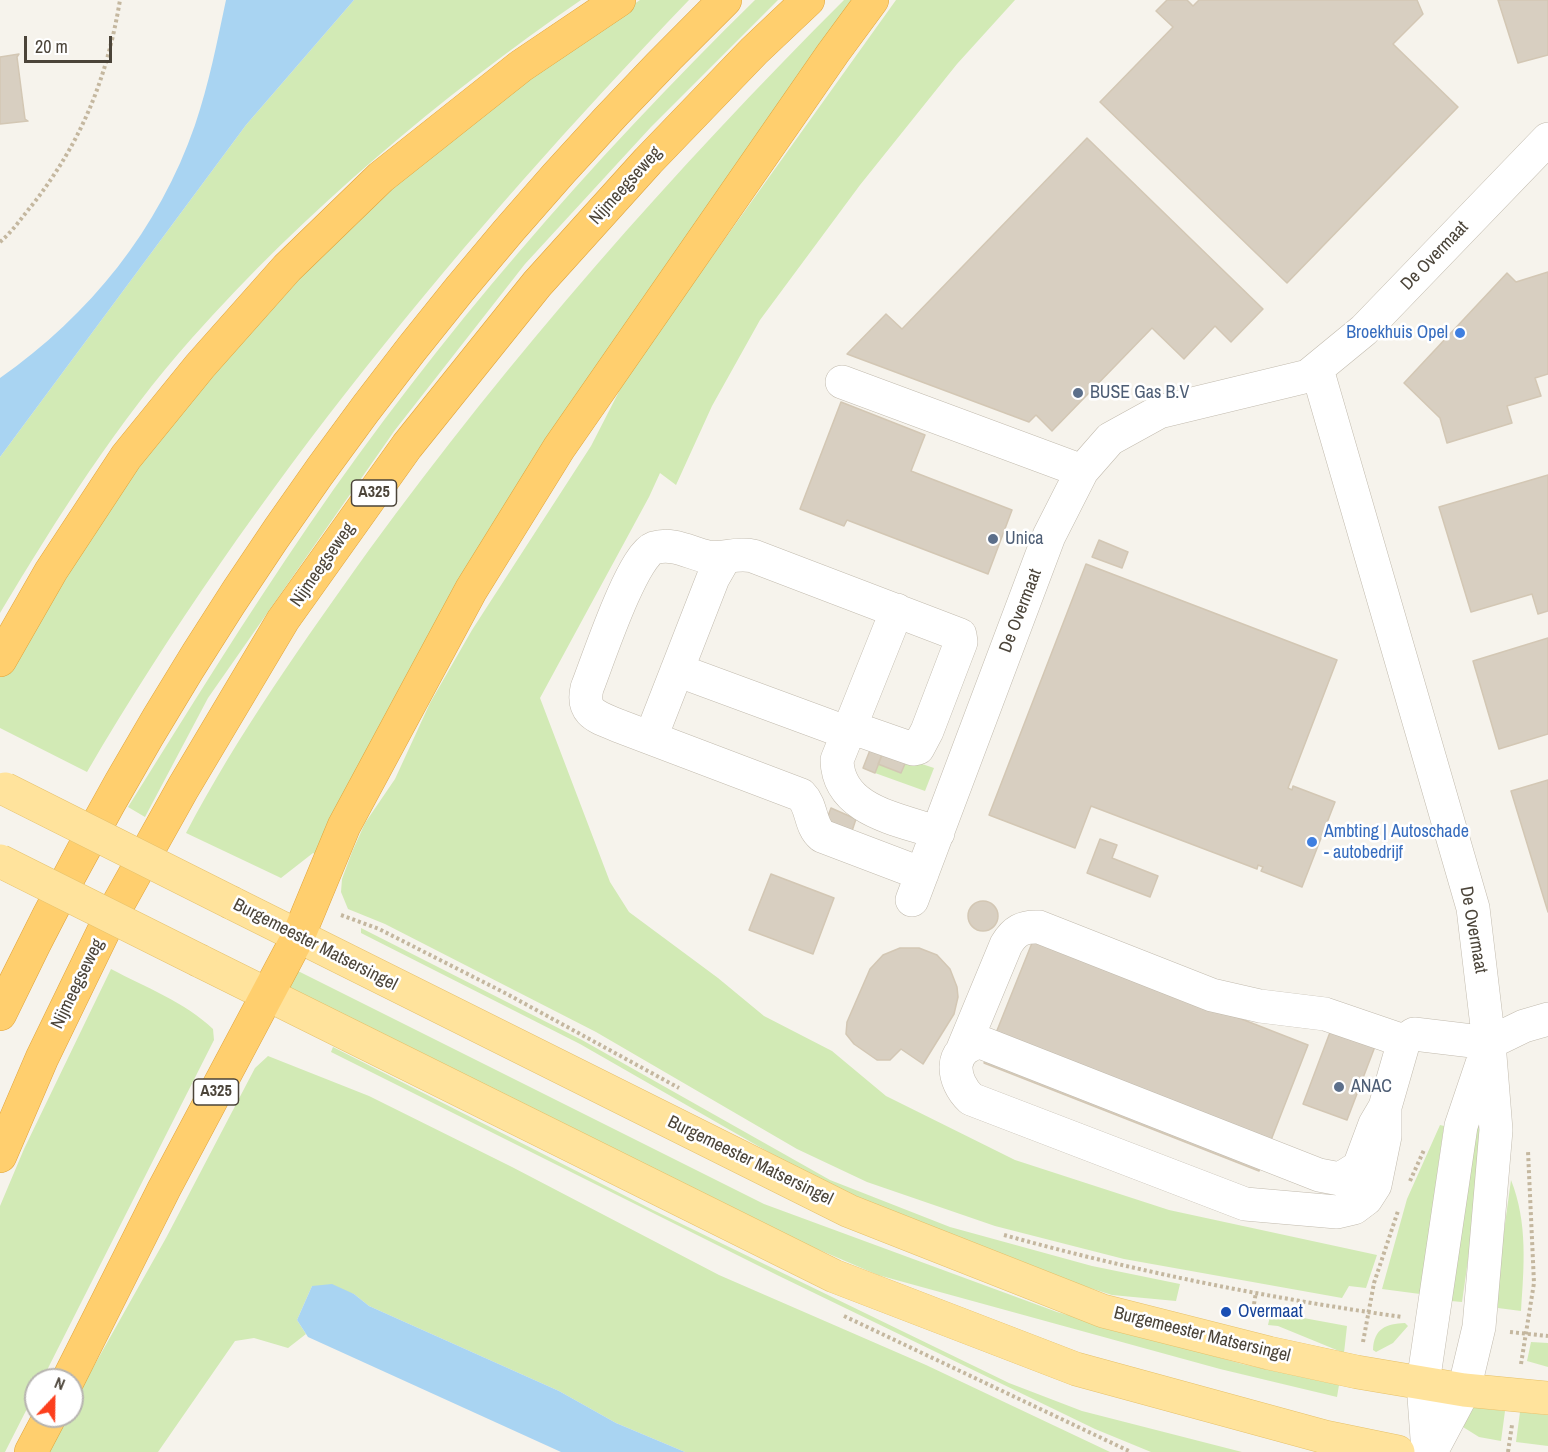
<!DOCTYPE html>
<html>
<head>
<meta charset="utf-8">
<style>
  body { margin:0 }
  #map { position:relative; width:1548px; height:1452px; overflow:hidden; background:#f6f3ec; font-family:"Archivo Narrow",sans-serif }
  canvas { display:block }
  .north { position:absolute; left:24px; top:1368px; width:60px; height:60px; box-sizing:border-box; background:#fff; border:2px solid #b7b4b0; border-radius:50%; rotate:22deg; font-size:16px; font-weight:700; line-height:24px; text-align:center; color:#4b4439 }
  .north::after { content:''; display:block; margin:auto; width:21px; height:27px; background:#fc3f1d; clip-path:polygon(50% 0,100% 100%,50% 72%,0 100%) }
  .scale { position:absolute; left:24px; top:36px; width:88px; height:27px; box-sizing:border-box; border:3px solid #4b4439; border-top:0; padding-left:8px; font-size:18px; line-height:21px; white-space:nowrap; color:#4b4439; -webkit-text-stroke:4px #fff; paint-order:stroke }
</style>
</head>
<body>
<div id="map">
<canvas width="1548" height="1452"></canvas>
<div class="north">N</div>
<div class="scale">20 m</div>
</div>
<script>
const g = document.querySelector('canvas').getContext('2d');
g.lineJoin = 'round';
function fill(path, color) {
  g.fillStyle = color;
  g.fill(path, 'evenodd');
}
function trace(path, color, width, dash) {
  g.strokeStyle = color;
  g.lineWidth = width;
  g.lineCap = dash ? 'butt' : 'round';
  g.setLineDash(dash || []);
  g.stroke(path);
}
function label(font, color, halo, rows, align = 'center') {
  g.font = font + ' "Archivo Narrow",sans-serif';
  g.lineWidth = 5;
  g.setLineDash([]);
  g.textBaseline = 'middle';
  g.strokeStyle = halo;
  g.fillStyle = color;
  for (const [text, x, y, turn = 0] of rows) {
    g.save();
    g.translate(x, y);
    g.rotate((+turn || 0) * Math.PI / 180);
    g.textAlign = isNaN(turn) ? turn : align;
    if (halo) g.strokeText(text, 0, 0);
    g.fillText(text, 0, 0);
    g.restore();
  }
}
const green = new Path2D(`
  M354 0H581C440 97 306 210 192 338 118 421 57 518 0 613V457L246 125Z
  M640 0H689C461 238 255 486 87 772L0 728V677L7 663 67 563 227 350 354 222 423 161 570 48Z
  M755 0H778L651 127 525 264 395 430 208 698 145 817 128 807C187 713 246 617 309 525 439 335 591 161 755 0Z
  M844 0H859L317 855 313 853 281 878 186 833C238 734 304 641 369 550 512 354 672 172 844 0Z
  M896 0H1015L957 64 860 185 760 320 712 406 676 485 660 473 649 497 540 698 610 882 629 912 718 978 764 1016 832 1051 886 1096 1015 1160 1169 1210 1377 1255 1366 1288 1349 1286 1342 1298 1124 1259 995 1226 867 1182 797 1149 596 1032 385 924 348 909 341 892 342 879 352 852 365 823 395 779 430 703 472 630 591 446 628 374Z
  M907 759 934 768 925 791 875 773 878 764 901 773Z
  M361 928 582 1040 830 1180 950 1227 1092 1266 1180 1284 1176 1301 1112 1295 1043 1273 904 1219 805 1173 580 1044 361 933Z
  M111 969C145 987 185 1002 213 1029L214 1040 42 1380H36V1391L5 1452H0V1206L24 1149Z
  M298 971 764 1204 1057 1312 1242 1364 1339 1385 1337 1397 1220 1369 878 1275 768 1228 289 988Z
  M333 1047 653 1210 1009 1383 1082 1411 1242 1452H1151L1095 1429 779 1276 331 1052Z
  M268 1056 369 1096 512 1167 719 1275 926 1365 1110 1452H685L616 1423 559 1391 369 1306 354 1294 312 1286 297 1320 306 1334 288 1348 254 1338 235 1341 158 1452H45L66 1416H72V1405L166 1238 255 1068Z
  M1481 1106 1479 1183 1462 1302 1451 1301 1476 1119Z
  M1440 1125 1444 1126 1420 1294 1382 1289 1407 1199Z
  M1511 1180C1528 1223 1524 1267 1521 1311L1498 1308 1497 1282Z
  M1271 1312 1347 1326 1344 1353 1278 1326 1268 1325Z
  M1405 1323 1408 1326 1393 1343 1376 1352 1373 1350C1374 1328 1386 1324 1405 1323Z
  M1531 1342 1548 1343V1367L1527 1361Z
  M1465 1406 1505 1411 1501 1441 1479 1437 1463 1427Z
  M1520 1412 1548 1415V1446L1516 1442Z`);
const water = new Path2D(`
  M226 0H354L246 125 0 457V378C90 315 159 229 195 125 209 84 217 42 226 0Z
  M332 1284 354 1294 369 1306 559 1391 616 1423 685 1452H561L308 1337 297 1320 312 1286Z`);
const building = new Path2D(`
  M1167 0H1187L1193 6 1199 0H1417L1423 14 1393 44 1458 107 1287 283 1100 102 1173 27 1156 11Z
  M1498 0H1548V55L1518 63Z
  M19 54 17 57 25 119 28 121 0 124V57Z
  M1087 138 1263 309 1231 342 1215 326 1184 359 1152 328 1052 431 1036 415 1029 422 847 354 886 314 902 329Z
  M1548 272V374L1535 378 1541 396 1507 406 1512 423 1447 443 1440 418 1404 383 1507 273 1516 282Z
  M841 402 925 435 911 471 1012 510 988 574 847 520 844 526 800 509Z
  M1548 475V611L1538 614 1532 594 1471 612 1439 507Z
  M1099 540 1128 552 1122 568 1092 557Z
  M1086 564 1337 660 1288 788 1292 790 1293 786 1335 802 1302 887 1261 871 1263 867 1258 865 1257 869 1091 806 1075 848 989 815Z
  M1548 638V734L1499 749 1473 661Z
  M872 745 884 750 875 773 863 768Z
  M884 750 907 759 901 773 878 764Z
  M1548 780V912L1511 791Z
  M831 808 856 819 852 831 826 821Z
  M1100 839 1117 845 1112 858 1158 876 1150 897 1087 873Z
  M771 874 834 898 813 954 749 930Z
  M968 916a15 15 0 1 1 30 0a15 15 0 1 1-30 0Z
  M1034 938 1308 1045 1259 1171 984 1063Z
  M900 948H919L937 955 950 969 957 987 958 997 954 1014 923 1064 901 1049 890 1060H877L854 1044 846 1034 847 1022 870 969 883 955Z
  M1335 1019 1379 1036 1347 1120 1303 1104Z`);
const path = new Path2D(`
  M0 242C13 231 22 217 33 204 82 141 107 78 120 0
  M341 915 379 929 507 994 679 1088
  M1410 1181 1424 1150
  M1004 1235C1134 1271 1268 1298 1402 1317
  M844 1316 1131 1452
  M1252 1316 1256 1292
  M1510 1332 1548 1336
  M1363 1342 1374 1283 1398 1211
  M1521 1364 1534 1283 1528 1151
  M1508 1452 1512 1425`);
const minor = new Path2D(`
  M1317 369 1473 908 1489 1043 1496 1130 1479 1327 1464 1390 1431 1452
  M842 382 1082 471
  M897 610 837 760C838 811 899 819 938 833
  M677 670 848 733
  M850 727 913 749 918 748 927 731 961 642 960 635 753 556C735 552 724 560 708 557 690 553 673 542 654 548 632 556 597 663 587 688 581 714 598 717 619 726L801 795C813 807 809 825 822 836L922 874
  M651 737 713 578 725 557
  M912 900 1049 536 1082 471 1110 439 1159 412 1308 376 1364 330 1548 139
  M962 1051 1006 945C1014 931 1023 926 1039 927L1212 995 1260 1006 1325 1014 1404 1041
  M1385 1107V1136L1375 1185 1366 1199 1354 1208 1337 1212 1245 1204 971 1099C952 1081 947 1049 980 1042L1319 1175 1340 1179 1359 1167 1375 1124 1385 1107 1404 1041 1414 1034 1489 1043
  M1428 1452 1423 1383 1461 1126 1489 1043 1524 1026 1548 1019`);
const major = new Path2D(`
  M232 903 849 1211 1103 1311 1269 1353 1357 1372 1464 1390 1548 1398
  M200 961 834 1276 1076 1369 1325 1437 1398 1452`);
const highway = new Path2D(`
  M0 660 51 571 126 457 200 366 287 268 381 177 521 66 619 0
  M0 1014C181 634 424 294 725 0
  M0 1156 42 1058 107 924 183 788 283 620 407 446 537 284 648 161 754 51 808 0
  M68 1380 164 1189 298 937 344 826 471 590 559 448 833 53 872 0
  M31 1452 50 1416`);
const majorBridge = new Path2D(`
  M5 789 232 903
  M0 861 200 961`);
const markers = [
  [1460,333,6,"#3f7fe0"],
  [1078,393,6,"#5c6f8a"],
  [993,539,6,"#5c6f8a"],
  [1312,842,6,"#3f7fe0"],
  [1339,1087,6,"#5c6f8a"],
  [1226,1312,6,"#1a4fb4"]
];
const shields = [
  [374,493,45],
  [216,1092,45]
];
const shieldNames = [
  ["A325",374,493],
  ["A325",216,1092]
];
const streetNames = [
  ["Nijmeegseweg",626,186,-48],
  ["De Overmaat",1435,256,-46],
  ["Nijmeegseweg",323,565,-55],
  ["De Overmaat",1021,611,-69],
  ["De Overmaat",1473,930,80],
  ["Burgemeester Matsersingel",315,945,27],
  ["Nijmeegseweg",78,984,-64],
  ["Burgemeester Matsersingel",750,1161,26],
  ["Burgemeester Matsersingel",1202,1335,14]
];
const shopNames = [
  ["Broekhuis Opel",1448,333],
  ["Ambting | Autoschade",1324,832,"left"],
  ["- autobedrijf",1324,853,"left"]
];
const serviceNames = [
  ["BUSE Gas B.V",1090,393],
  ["Unica",1005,539],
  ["ANAC",1351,1087]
];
const transitNames = [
  ["Overmaat",1238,1312]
];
fill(green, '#d2eab5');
fill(water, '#a9d4f2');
fill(building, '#d8cfc1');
trace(building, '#d3c7b4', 1.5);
trace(minor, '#c2bbae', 34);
trace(major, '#e6c16a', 34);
trace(highway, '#e0a43c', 34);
trace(path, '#c4b79f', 4, [3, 3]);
trace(minor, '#fff', 33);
trace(major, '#ffe39c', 33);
trace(highway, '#ffcf6e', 33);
trace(majorBridge, '#e6c16a', 34, []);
trace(majorBridge, '#ffe39c', 33);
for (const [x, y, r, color] of markers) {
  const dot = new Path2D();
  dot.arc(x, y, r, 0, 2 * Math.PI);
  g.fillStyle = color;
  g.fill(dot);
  trace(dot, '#fff', 2);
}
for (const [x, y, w] of shields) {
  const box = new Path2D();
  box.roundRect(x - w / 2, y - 13, w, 26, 4.5);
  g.fillStyle = '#fff';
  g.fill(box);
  trace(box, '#4b4439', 1.5);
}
label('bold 16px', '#4b4439', null, shieldNames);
label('18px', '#4b4439', '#fff', streetNames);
label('18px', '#366cbe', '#fff', shopNames, 'right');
label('18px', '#4e5e75', '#fff', serviceNames, 'left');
label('18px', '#164399', '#fff', transitNames, 'left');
</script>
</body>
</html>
